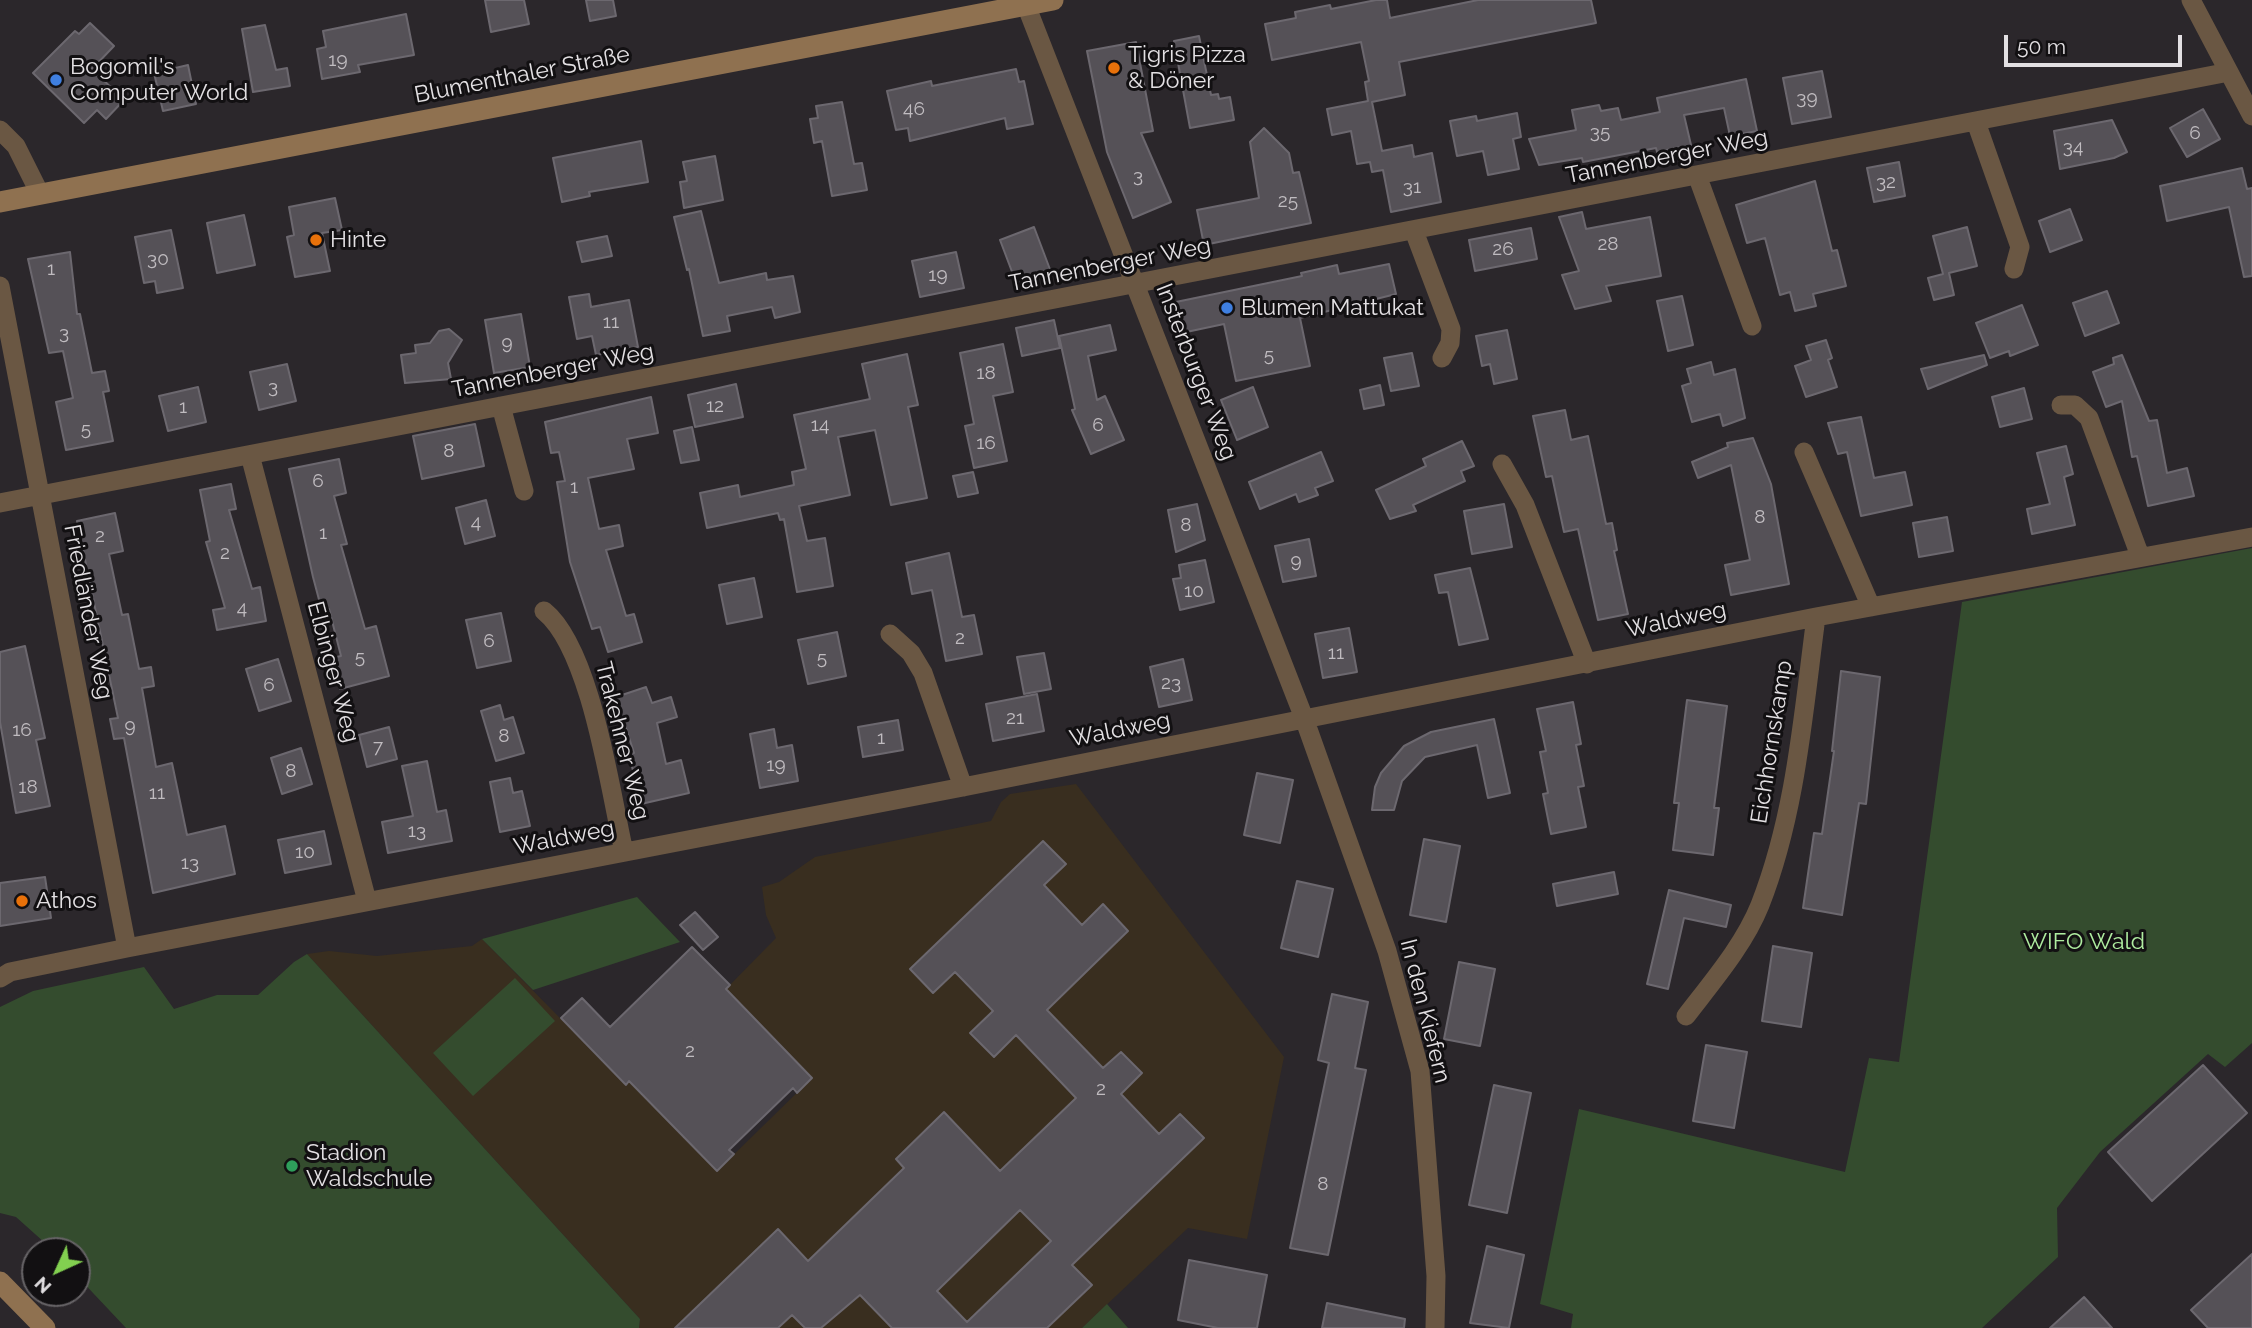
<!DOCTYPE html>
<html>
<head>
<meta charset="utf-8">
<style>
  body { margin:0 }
  #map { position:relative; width:2252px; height:1328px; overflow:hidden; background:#2b272b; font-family:Raleway,sans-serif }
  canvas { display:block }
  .north { position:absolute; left:21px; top:1237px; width:70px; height:70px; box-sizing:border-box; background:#121012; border:2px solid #666366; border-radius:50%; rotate:225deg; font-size:19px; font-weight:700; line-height:28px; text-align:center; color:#e3e0e3 }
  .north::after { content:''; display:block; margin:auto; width:24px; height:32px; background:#82d050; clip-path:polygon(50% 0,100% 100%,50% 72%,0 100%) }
  .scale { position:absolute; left:2004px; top:35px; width:178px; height:32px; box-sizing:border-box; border:4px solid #e3e0e3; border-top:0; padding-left:9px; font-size:21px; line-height:24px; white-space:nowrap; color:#e3e0e3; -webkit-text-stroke:5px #121012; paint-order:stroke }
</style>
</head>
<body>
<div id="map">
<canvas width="2252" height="1328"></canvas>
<div class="north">N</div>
<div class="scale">50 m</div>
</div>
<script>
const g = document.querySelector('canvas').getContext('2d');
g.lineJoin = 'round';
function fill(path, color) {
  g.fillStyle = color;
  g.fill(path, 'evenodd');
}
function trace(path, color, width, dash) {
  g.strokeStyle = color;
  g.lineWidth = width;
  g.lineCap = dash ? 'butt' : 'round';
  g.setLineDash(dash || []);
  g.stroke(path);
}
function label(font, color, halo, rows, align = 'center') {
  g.font = font + ' Raleway,sans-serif';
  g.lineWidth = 6;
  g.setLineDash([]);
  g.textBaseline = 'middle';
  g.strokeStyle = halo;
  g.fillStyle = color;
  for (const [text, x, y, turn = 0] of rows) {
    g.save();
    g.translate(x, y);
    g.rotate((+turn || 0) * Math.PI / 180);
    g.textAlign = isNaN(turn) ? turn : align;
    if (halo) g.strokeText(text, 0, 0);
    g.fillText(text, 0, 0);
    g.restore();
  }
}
const education = new Path2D(`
  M1076 784 1284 1057 1247 1239 1188 1228 1082 1328H639L640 1319 307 954 329 951 377 956 472 946 482 939 625 1084 629 1081 717 1171 812 1078 726 989 776 938 766 915 762 887 779 882 815 857 991 821 1001 802 1010 794Z`);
const green = new Path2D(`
  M2252 548V1043L2225 1067 2208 1054 2100 1152 2057 1208 2058 1257 1982 1328H1571L1573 1314 1540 1304 1579 1109 1845 1172 1869 1058 1899 1062 1962 602Z
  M637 897 680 942 533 990 482 939Z
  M307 954 640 1319 639 1328H126L77 1276V1251H54L16 1217 0 1213V1007L33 991 144 967 174 1009 217 995H258L294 962Z
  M515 978 555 1021 473 1096 433 1053Z
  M1107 1304 1128 1328H1082Z`);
const building = new Path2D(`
  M485 0H524L529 24 491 32Z
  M586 0H613L616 16 590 21Z
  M1376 0H1387L1390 18 1478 0H1591L1596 23 1399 62 1405 95 1372 102 1382 151 1412 145 1414 157 1432 153 1441 202 1391 212 1383 170 1372 172 1370 162 1357 164 1351 131 1332 135 1327 109 1368 101 1365 82 1369 81 1361 42 1272 60 1265 24 1296 18 1295 12 1330 5 1331 9Z
  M406 14 414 55 358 65 360 72 322 79 317 49 326 47 323 31Z
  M90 23 114 46 92 69 124 100 106 119 97 110 84 123 33 73 75 31 79 34Z
  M265 25 276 70 287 68 290 86 253 92 242 29Z
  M1199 36 1211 95 1218 94 1219 99 1230 97 1234 120 1190 128 1174 41Z
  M1136 42 1153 131 1141 133 1171 202 1133 218 1107 152 1087 51Z
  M188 65 196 104 163 111 154 73Z
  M1016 69 1019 82 1024 81 1033 124 1007 129 1005 118 910 141 908 128 896 130 887 91 931 81 932 86Z
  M1822 71 1831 117 1792 124 1783 78Z
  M1746 79 1757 131 1730 136 1724 108 1684 115 1691 145 1657 152 1656 148 1583 162 1582 158 1539 165 1529 139 1576 130 1572 110 1599 105 1601 111 1618 108 1621 120 1660 112 1657 98Z
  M842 102 854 164 862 163 867 190 832 196 822 141 814 143 810 119 818 118 816 106Z
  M2203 109 2220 139 2187 157 2170 128Z
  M1517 113 1521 137 1513 139 1519 169 1488 175 1483 151 1457 156 1450 121 1476 116 1477 121Z
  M2112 120 2127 152 2114 158 2060 169 2054 131Z
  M1264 128 1289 153 1293 173 1299 172 1311 223 1204 245 1197 210 1259 198 1250 142Z
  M641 141 648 182 589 192 590 196 562 202 553 158Z
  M715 156 723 200 684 208 680 182 687 181 683 162Z
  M1899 162 1905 196 1874 202 1867 168Z
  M2242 168 2247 189 2252 188V276L2244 277 2229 207 2167 221 2160 186Z
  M1815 181 1832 251 1837 250 1846 286 1813 294 1816 306 1795 311 1790 292 1780 295 1765 238 1747 243 1736 205Z
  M335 198 342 230 322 233 330 271 295 277 287 237 294 235 289 207Z
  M2070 209 2082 240 2050 252 2039 221Z
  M701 211 719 283 766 273 767 280 793 276 800 312 775 318 772 307 727 316 730 331 703 336 689 269 687 270 674 217Z
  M1582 212 1586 229 1650 217 1661 276 1606 286 1611 301 1575 309 1562 275 1579 271 1559 217Z
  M244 215 255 265 217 273 207 223Z
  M1034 227 1051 272 1017 285 1000 240Z
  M1967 227 1977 266 1949 273 1954 295 1934 300 1928 278 1943 274 1933 236Z
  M1531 228 1537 259 1475 271 1469 240Z
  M171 230 183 288 157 293 155 281 144 283 135 237Z
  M607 236 612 256 582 262 577 242Z
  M70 252 77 314H80L92 373 105 371 109 391 103 392 113 441 66 450 56 402 73 398 63 351 49 353 28 259Z
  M956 252 964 288 920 297 912 261Z
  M1389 264 1396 294 1300 318 1310 366 1236 381 1224 324 1177 334 1171 303 1302 276 1301 273 1337 265 1339 274Z
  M2107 291 2119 323 2085 336 2073 303Z
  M589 294 591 307 629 300 638 347 596 355 592 336 577 339 569 297Z
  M1682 296 1693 345 1668 351 1657 301Z
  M2022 305 2038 345 2010 356 2009 351 1990 358 1976 323Z
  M521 314 530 367 494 373 485 320Z
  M1054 320 1060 348 1022 356 1016 328Z
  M1110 325 1116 350 1088 356 1097 400 1105 396 1124 440 1091 454 1072 410 1075 409 1059 336Z
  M449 329 462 340 448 363 451 379 405 383 401 355 416 353 415 345 430 343 439 331Z
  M1507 330 1517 379 1494 384 1490 364 1482 366 1476 336Z
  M1826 340 1832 358 1828 360 1837 387 1806 397 1795 366 1811 360 1806 346Z
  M1003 344 1013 392 993 396 1007 461 974 468 965 426 974 424 960 353Z
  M1412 353 1419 386 1391 391 1384 358Z
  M907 354 918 405 908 407 927 498 891 505 875 430 838 437 850 495 799 506 807 541 825 538 833 586 797 592 784 519 780 520 778 513 707 528 700 493 738 485 740 497 794 485 792 472 806 469 794 415 870 399 862 364Z
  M1984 355 1987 365 1928 389 1921 369Z
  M2122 355 2149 421 2157 420 2167 473 2187 468 2194 496 2148 506 2137 456 2132 457 2122 401 2106 407 2093 372 2114 364 2113 358Z
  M1711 362 1714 375 1735 369 1745 418 1723 426 1720 414 1692 422 1682 386 1691 383 1687 369Z
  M287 364 296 401 259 410 250 372Z
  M736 384 743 417 695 427 688 395Z
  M1380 385 1384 405 1364 409 1360 390Z
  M198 387 206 422 168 431 159 396Z
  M1253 387 1268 427 1237 440 1221 400Z
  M2024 388 2032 419 2000 427 1992 397Z
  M651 397 658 433 627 439 634 469 588 478 599 529 619 525 623 546 606 550 626 616 634 614 642 642 608 652 600 627 592 629 570 562 557 482 565 481 559 452 551 453 545 422Z
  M1565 410 1571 440 1588 436 1606 524 1612 523 1617 550 1614 551 1628 614 1598 620 1578 529 1564 532 1552 476 1546 477 1533 416Z
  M1861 417 1874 478 1905 472 1912 505 1861 516 1847 452 1838 454 1828 423Z
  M475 424 484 466 422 479 413 436Z
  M692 427 699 460 681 463 674 431Z
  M1753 438 1771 484 1789 584 1731 595 1725 565 1750 560 1731 465 1698 478 1692 462 1728 447 1727 443Z
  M1462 441 1474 466 1461 471 1465 481 1413 505 1416 511 1390 519 1376 490 1426 466 1423 459Z
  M2066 446 2073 474 2064 477 2075 525 2032 534 2027 509 2050 504 2037 453Z
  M1321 452 1333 481 1315 488 1318 495 1299 502 1296 494 1260 509 1249 482Z
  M339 459 346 493 334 496 347 544 341 545 365 629 376 626 389 676 340 689 332 658 341 656 329 609 322 611 313 577 289 469Z
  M973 472 978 493 958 497 953 476Z
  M231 484 236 509 229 510 252 589 260 587 266 621 217 630 213 610 225 608 206 542 210 541 200 490Z
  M486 500 495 536 465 544 456 508Z
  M1197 504 1205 540 1176 552 1168 510Z
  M1504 504 1512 547 1472 554 1464 511Z
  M115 513 123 551 109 554 122 615 128 614 139 669 151 667 154 686 142 688 156 767 172 763 187 835 225 826 235 874 153 893 124 738 114 739 110 719 118 718 77 521Z
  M1947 517 1953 551 1919 557 1913 523Z
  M1309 539 1316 576 1283 582 1275 546Z
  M949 553 962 617 974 615 982 654 946 661 932 590 912 594 906 563Z
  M1205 560 1214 602 1180 610 1173 579 1181 578 1179 565Z
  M1470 568 1488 639 1459 645 1448 592 1439 593 1435 575Z
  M754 578 762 617 727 624 719 585Z
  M501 613 511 661 477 668 466 620Z
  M1349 628 1357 672 1323 678 1315 634Z
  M837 632 846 676 808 684 798 640Z
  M25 646 45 738 36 740 50 806 16 813 0 722V652Z
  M1044 653 1051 689 1024 694 1017 657Z
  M278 659 291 701 259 711 246 669Z
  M1183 659 1192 700 1159 707 1150 667Z
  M1841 671 1880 677 1866 804 1859 803 1842 915 1803 908 1814 833 1822 834 1834 751H1832Z
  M646 687 652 703 671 697 677 717 657 723 666 764 681 760 689 793 641 804 629 754 634 753 616 697Z
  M1037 694 1044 731 993 741 986 704Z
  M1687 700 1727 706 1714 808H1719L1713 855 1673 850 1679 803H1674Z
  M1573 702 1581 744 1576 745 1584 786 1578 787 1586 827 1551 834 1543 794 1548 793 1540 752 1546 751 1537 709Z
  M500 705 504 720 513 717 524 753 496 761 481 711Z
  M1494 719 1510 793 1488 798 1477 745 1425 757 1402 781 1394 810H1372L1375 787 1381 773 1404 746 1431 732Z
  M898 720 903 750 863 757 858 727Z
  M389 727 397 759 367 767 359 735Z
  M774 729 777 748 792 745 798 781 760 788 750 734Z
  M301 748 312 784 282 794 271 758Z
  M427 761 437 812 446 810 452 841 388 853 382 822 413 816 402 766Z
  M1257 773 1293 780 1280 843 1244 835Z
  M510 778 513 793 522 791 530 826 500 832 490 782Z
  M324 831 331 864 285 873 278 840Z
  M1424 839 1460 846 1446 922 1410 915Z
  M1043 841 1066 864 1044 885 1082 925 1103 904 1128 931 1047 1010 1103 1068 1121 1052 1142 1073 1121 1094 1159 1134 1180 1114 1204 1138 1072 1265 1092 1285 1047 1328H892L860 1295 821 1328H805L792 1315 778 1328H675L778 1229 808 1261 904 1168 896 1159 944 1112 1000 1171 1076 1098 1016 1035 994 1057 970 1033 993 1011 955 972 933 993 910 969ZM1020 1210 1051 1241 967 1322 937 1291Z
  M1614 872 1618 894 1557 906 1553 884Z
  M45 877 51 918 0 926V883Z
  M1297 881 1333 889 1318 957 1281 948Z
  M1669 890 1731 905 1726 927 1684 918 1668 989 1647 984Z
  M695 912 718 937 703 950 680 925Z
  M1773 946 1812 953 1801 1027 1762 1021Z
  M692 947 730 985 726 989 812 1078 797 1093 793 1088 729 1150 734 1154 717 1171 629 1081 626 1085 561 1018 582 998 610 1027Z
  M1459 962 1495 969 1480 1046 1444 1039Z
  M1332 994 1368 1002 1355 1068 1366 1070 1328 1255 1290 1248 1329 1063 1318 1060Z
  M1706 1045 1747 1052 1734 1128 1693 1121Z
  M2203 1065 2247 1113 2152 1201 2108 1152Z
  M1494 1085 1531 1093 1507 1213 1469 1205Z
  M1487 1246 1524 1255 1509 1328 1470 1323Z
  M2252 1254V1328H2208L2191 1310Z
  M1189 1260 1267 1275 1257 1328H1218L1178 1320Z
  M2084 1297 2112 1328H2050Z
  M1327 1303 1405 1319 1404 1328H1322Z`);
const street = new Path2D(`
  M2191 0 2252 116
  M1026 5 1304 718 1387 951 1420 1071 1436 1276 1435 1328
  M1976 122 2020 247 2014 269
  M0 130 16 146 40 194
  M1697 175 1752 326
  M1414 231 1451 329 1450 343 1442 358
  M0 286 127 948
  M2061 405H2075L2089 418 2140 556
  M501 406 524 491
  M1804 452 1871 607
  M250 455 367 901
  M1502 464 1525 505 1587 664
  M0 503 2229 72
  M544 611C591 649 610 790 624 852
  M890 634 911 653 923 673 963 787
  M0 978 10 972 127 948 963 787 1816 617 2252 537
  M1686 1016C1712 982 1744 945 1760 905 1796 813 1803 715 1816 617`);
const secondary = new Path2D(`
  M0 202 1053 0
  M0 1282 45 1328`);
const markers = [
  [1114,68,7,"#e8710a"],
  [56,80,7,"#3f7fe0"],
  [316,240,7,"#e8710a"],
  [1227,308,7,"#3f7fe0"],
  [22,901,7,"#e8710a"],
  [292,1166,7,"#2e9e5b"]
];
const numberNames = [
  ["19",338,60],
  ["39",1807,98],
  ["46",914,109],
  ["35",1600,132],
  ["6",2195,133],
  ["34",2073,147],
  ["3",1138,176],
  ["32",1886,182],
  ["31",1412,187],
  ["25",1288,201],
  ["28",1608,244],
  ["26",1503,249],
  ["30",158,259],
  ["1",51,269],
  ["19",938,275],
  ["11",611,322],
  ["3",64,333],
  ["9",507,343],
  ["5",1269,355],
  ["18",986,373],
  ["3",273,387],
  ["12",715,406],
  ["1",183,407],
  ["14",820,425],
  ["6",1098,425],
  ["5",86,429],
  ["16",986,443],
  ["8",449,451],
  ["6",318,481],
  ["1",574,487],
  ["8",1760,517],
  ["4",476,522],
  ["8",1186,525],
  ["1",323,533],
  ["2",100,536],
  ["2",225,553],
  ["9",1296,561],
  ["10",1194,591],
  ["4",242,608],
  ["2",960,638],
  ["6",489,641],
  ["11",1336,653],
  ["5",360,657],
  ["5",822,658],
  ["23",1171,683],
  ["6",269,685],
  ["21",1015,718],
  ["9",130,726],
  ["16",22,730],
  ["8",504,736],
  ["1",881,738],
  ["7",378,747],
  ["19",776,765],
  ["8",291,771],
  ["18",28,787],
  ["11",157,793],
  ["13",417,831],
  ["10",305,852],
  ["13",190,863],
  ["2",690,1051],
  ["2",1101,1089],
  ["8",1323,1184]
];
const poiNames = [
  ["Tigris Pizza",1128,55],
  ["& Döner",1128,81],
  ["Bogomil's",70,67],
  ["Computer World",70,93],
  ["Hinte",330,240],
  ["Blumen Mattukat",1241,308],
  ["Athos",36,901],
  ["Stadion",306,1153],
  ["Waldschule",306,1179]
];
const streetNames = [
  ["Blumenthaler Straße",522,75,-11],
  ["Tannenberger Weg",1667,157,-11],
  ["Tannenberger Weg",1110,265,-11],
  ["Tannenberger Weg",553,371,-11],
  ["Insterburger Weg",1196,372,69],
  ["Friedländer Weg",88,612,79],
  ["Waldweg",1676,620,-12],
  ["Elbinger Weg",333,672,75],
  ["Waldweg",1120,730,-11],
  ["Trakehner Weg",622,741,76],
  ["Eichhornskamp",1772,742,-81],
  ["Waldweg",564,838,-11],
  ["In den Kiefern",1425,1011,76]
];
const parkNames = [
  ["WIFO Wald",2084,942]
];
fill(education, '#392e1f');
fill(green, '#344c2e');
fill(building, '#555157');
trace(building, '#6c686f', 2);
trace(street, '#6a5743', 19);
trace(secondary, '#8f7150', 21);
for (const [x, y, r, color] of markers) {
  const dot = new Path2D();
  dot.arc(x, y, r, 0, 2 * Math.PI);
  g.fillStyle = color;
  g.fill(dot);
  trace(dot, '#121012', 2.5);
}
label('19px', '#c0bcc0', null, numberNames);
label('23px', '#e3e0e3', '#121012', poiNames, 'left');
label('23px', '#e3e0e3', '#121012', streetNames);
label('23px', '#afeda0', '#121012', parkNames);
</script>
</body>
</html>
